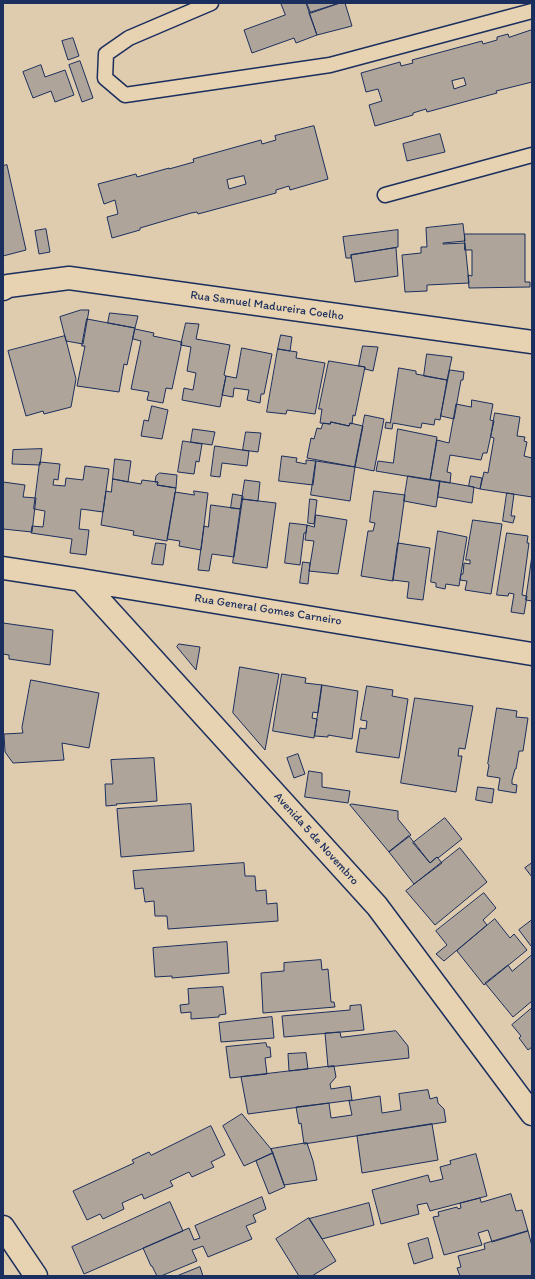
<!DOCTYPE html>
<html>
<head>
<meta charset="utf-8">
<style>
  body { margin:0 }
  #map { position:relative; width:535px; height:1279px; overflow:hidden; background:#dfcbae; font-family:Itim,sans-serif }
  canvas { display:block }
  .frame { position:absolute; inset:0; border:4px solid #1b2f5e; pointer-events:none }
</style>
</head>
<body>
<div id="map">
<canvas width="535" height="1279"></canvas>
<div class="frame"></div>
</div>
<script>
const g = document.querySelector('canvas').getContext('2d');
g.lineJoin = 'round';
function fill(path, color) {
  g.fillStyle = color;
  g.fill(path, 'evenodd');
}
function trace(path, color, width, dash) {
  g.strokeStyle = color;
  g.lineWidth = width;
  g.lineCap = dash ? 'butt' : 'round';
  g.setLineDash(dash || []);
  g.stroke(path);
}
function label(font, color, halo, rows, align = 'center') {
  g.font = font + ' Itim,sans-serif';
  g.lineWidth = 3.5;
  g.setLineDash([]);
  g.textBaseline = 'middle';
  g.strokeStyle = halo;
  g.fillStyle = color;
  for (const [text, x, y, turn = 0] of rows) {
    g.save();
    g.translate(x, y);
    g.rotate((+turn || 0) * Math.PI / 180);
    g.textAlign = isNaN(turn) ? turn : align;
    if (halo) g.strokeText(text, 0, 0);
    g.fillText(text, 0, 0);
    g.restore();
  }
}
const building = new Path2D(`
  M281 3H306L317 35 296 43 294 38 252 53 244 30 285 15Z
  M307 3H340L311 13Z
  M340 3H345L352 26 317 35 309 13Z
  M532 30V82L496 91 497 93 427 112 426 109 413 113V115L375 126 369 105 382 101 378 89 366 92 361 73 400 62 401 66 413 63 412 60 482 41 483 44 497 40V37L508 34 509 37ZM464 78 466 85 454 89 452 81Z
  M73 38 79 56 68 60 62 41Z
  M80 61 93 98 82 102 69 65Z
  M41 65 45 77 65 70 74 95 55 102 51 91 33 98 23 72Z
  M314 126 328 179 290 190 289 186 276 190V193L198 214 197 212 191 213 140 228V230L112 238 107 217 118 214 115 200 104 204 98 184 136 174 137 177 169 168V169L194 162 193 159 261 140 262 144 276 140 275 136ZM244 176 246 184 229 189 227 180Z
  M440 134 445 152 407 161 403 144Z
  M7 165 26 250 3 256V166Z
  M463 224 465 241 443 243V244L465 243 469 283 427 285V291L405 292 402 255 421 253V247H427L426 228Z
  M46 229 50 252 39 254 35 231Z
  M398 230V247L351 255V258H346L343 237Z
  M465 234H525V282H530V287L469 288 468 275 472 276V250H465Z
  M396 248 398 276 355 282 351 255Z
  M81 310H89L83 344 66 341 60 317Z
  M110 313 138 316 135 328 108 323Z
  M87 319 135 328 127 365 124 364 119 392 77 386 85 346H82Z
  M186 323 199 324 196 339 230 345 224 375 226 376 220 407 182 400 184 388 193 390 196 373 187 371 191 347 181 345Z
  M135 329 154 333 153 336 182 342 172 389 166 388 163 403 147 400 149 392 131 389 141 341 133 339Z
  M281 335 292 337 290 351 278 349Z
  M65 336 76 379 71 407 44 414 43 411 26 416 8 351Z
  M363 346 378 347 373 371 365 369V367L359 366Z
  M242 348 272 354 264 394H261L260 403 247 400 249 390 234 388 233 397 222 395 226 376 236 378Z
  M278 349 297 352 296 358 325 363 315 414 287 410 286 414 267 412Z
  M427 354 452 357 447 380 424 376Z
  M329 361 365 367 355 416 353 415 352 424 350 423 349 426 331 422 330 424 320 423 322 409H319Z
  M399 368 416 371V374L447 380 440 420 435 419 434 425 422 423 421 428 393 423 392 429 385 428 386 422 390 423Z
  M450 370 464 372 463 380H461L454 419 441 416Z
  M472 400 493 404 490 420 494 421 487 453H483L481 460 450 455 447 472 451 473 450 483 430 480 437 440 449 443 456 404 471 407Z
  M152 406 168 410 162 439 141 436 144 420 148 421Z
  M495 413 520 417 517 436 525 437 524 441 527 442 524 456 532 458V497L480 489 484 472 488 473 494 438 491 437Z
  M365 415 384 419 374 471 355 467Z
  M331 422 349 426 350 423 363 426 355 467 307 458 311 438 314 439 317 428 321 429 323 423 330 424Z
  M193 429 215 432 212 445 191 442Z
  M398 429 437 437 430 480 376 471 378 461 393 463Z
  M246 432 261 433 258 452 243 450Z
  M183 441 202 444 199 462 196 461 194 474 178 472Z
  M215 446 249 451 247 466 222 463 220 477 211 476Z
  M42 449 40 465 12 464 13 450Z
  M282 456 297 458 296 462 306 464V460L316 461 313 485 279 481Z
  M115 459 131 461 128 482 113 479Z
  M316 461 355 467 350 501 311 495Z
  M40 462 60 464 58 480 54 479 53 485 65 486 66 478 83 480 85 466 109 469 103 512 81 509 79 529 89 530 86 555 70 553 72 539 31 533 32 526 43 527 45 511 34 509Z
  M160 473 177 475 176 488 157 485 158 482H155L156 476Z
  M408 476 440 481 436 507 404 501Z
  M471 476 482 478 480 489 469 486Z
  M113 479 141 484 142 480 158 482 157 485 176 488 167 541 133 535 134 531 101 525 106 491 111 492Z
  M245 480 260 482 258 501 242 499Z
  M440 481 474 487 472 503 438 497Z
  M3 482 25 485 23 497 36 498 32 532 3 529Z
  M194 491 208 493 201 550 179 546 180 541 167 539 175 492 194 495Z
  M374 491 405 495 393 581 361 576 368 531H373L375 523 370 522Z
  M507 493 514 494 511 516H515L513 523 503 521Z
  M233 494 243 496 241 509 231 508Z
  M242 499 276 503 267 568 233 563Z
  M310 499 317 500 314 524 308 523Z
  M211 505 241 509 234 557 212 554 209 571 198 570 204 526 208 527Z
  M316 515 347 520 338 574 309 571 314 541 305 540 306 533 307 525 314 527Z
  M473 520 502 524 491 594 465 590 467 581 460 580 461 574H463L464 563 470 564V560H466Z
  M290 523 307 525 306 533H304L300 565 285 563Z
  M438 531 467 537 459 586 446 584 445 589 436 587V583L431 582Z
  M507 533 528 536 527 543H529L522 595 527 596 524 614 511 612 514 594 509 593 508 596 497 595Z
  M156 543 166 544 163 565 152 564Z
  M398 543 430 548 423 600 407 598 409 582 393 580Z
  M532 556V601L526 600Z
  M303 562 310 563 308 584 300 583Z
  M3 623 53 630 50 665 9 659V655L3 654Z
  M179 644 200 647 196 670 177 647Z
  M240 667 279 674 265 750 233 713Z
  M282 674 306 678 305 683 322 685 318 713 313 712 312 718 317 719 314 738 273 731Z
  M31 680 99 693 89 748 62 743 64 760 13 763 5 752 4 734 23 733 22 728Z
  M322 685 358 691 352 739 328 735V737L315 736Z
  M367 686 393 690 392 696 408 699 399 758 356 752 360 728 366 729 367 721 361 720Z
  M415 698 473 706 465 749 459 748 458 756H462L456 792 401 783Z
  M497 708 517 711 516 717 528 718 523 751H519L516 769H515L512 780V784L517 785 516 793 498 790 500 778 487 776 489 765 488 764Z
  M298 754 305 774 294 778 287 758Z
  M154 758 157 801 116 804 117 805 106 806 105 784H113L111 760Z
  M309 771 322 773V787L350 791 348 803 305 797Z
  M478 787 494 789 492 803 476 800Z
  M191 804 194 851 121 857 117 809Z
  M352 804 398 811V819L411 835 389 852 350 805Z
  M445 818 462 839 438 858 437 857 430 863 413 843Z
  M409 836 430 863 437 857 442 863 414 884 389 852Z
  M460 848 487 882 435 925 406 891Z
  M244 863 245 876H255L256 891 266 890 267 904 277 903 278 921 168 929 167 916H155L154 901 145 902 143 888 135 889 133 871Z
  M532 863V877L525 868Z
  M484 893 496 908 483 920 487 925 444 961 436 954 447 945 436 931Z
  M495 919 510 938 514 934 527 950 484 985 457 951Z
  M532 920V946H531L519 930Z
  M227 942 229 973 172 978V976L155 977 153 948Z
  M532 955V1001L513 1017 485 983 508 965 512 971Z
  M321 960 322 970 328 969 331 1002H334L335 1007 263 1013 261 973 284 971V963Z
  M223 987 226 1014 219 1015V1017L191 1019V1012L181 1013 180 1005 189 1004 188 989Z
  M361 1005 364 1030 284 1037 282 1016 350 1010V1006Z
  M532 1008V1047L528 1050 519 1038 521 1036 512 1025Z
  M272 1017 274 1038 221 1042 219 1023Z
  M396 1031 408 1046 409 1058 328 1067 325 1033 340 1032 341 1037Z
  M266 1043 267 1047H270L271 1057 265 1058 267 1074 230 1078 226 1047Z
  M306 1053 308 1069 289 1071 288 1054Z
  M334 1066 336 1077 330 1084 331 1089 350 1086 352 1100 248 1114 241 1077Z
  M428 1090 430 1099 437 1097 438 1103 444 1109 446 1122 304 1144 301 1123 299 1124 296 1107 329 1103 331 1118 352 1115 349 1101 380 1096 382 1113 401 1110 399 1094Z
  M242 1114 271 1149 273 1153 244 1166 223 1126Z
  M432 1124 438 1160 362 1173 357 1136Z
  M211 1126 225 1155 211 1162 214 1167 192 1177 189 1172 170 1181 173 1186 144 1199 142 1194 122 1203 124 1209 103 1219 100 1214 87 1220 73 1191 134 1163 132 1160 149 1152 151 1155Z
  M307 1143 313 1161 317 1180 284 1185 271 1149Z
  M273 1153 285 1187 269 1194 256 1161Z
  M476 1154 487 1196 430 1211 427 1203 417 1205 419 1214 381 1224 372 1190 428 1175 430 1182 443 1179 440 1167 451 1164 450 1161Z
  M511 1194 516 1211 522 1210 528 1231 492 1242 488 1230 478 1233 482 1245 444 1255 433 1217 439 1216 438 1212 457 1207 458 1209 461 1208 460 1203 480 1198 481 1202Z
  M262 1197 266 1209 253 1215 256 1222 246 1226 252 1239 208 1257 203 1246 192 1250 197 1261 161 1276H157L152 1266H151L143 1248 189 1228 194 1240 200 1238 195 1226Z
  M170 1202 183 1231 84 1274 72 1247Z
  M369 1203 374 1225 322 1239 309 1219Z
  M309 1218 336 1261 312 1276H299L276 1239Z
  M528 1231 532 1246V1276H460L457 1268 461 1267 458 1256 485 1249 484 1244Z
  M428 1238 433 1258 414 1264 408 1244Z
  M200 1267 203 1276H177Z`);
const lane = new Path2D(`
  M211 3 129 38 106 54 105 78 125 95 330 65 532 11
  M385 195 532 155`);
const street = new Path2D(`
  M3 289 8 286 69 278 532 342
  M3 568 81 580 532 654
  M81 580 377 906 532 1114
  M3 1227 36 1276`);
const streetNames = [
  ["Rua Samuel Madureira Coelho",267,306,8],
  ["Rua General Gomes Carneiro",268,610,9],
  ["Avenida 5 de Novembro",316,839,48]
];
fill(building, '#aea499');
trace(building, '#1b2f5e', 1);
trace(lane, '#1b2f5e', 17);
trace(street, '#1b2f5e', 25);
trace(lane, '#e7d2b1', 14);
trace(street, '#e7d2b1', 22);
label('12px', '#1b2f5e', '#e7d2b1', streetNames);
</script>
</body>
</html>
